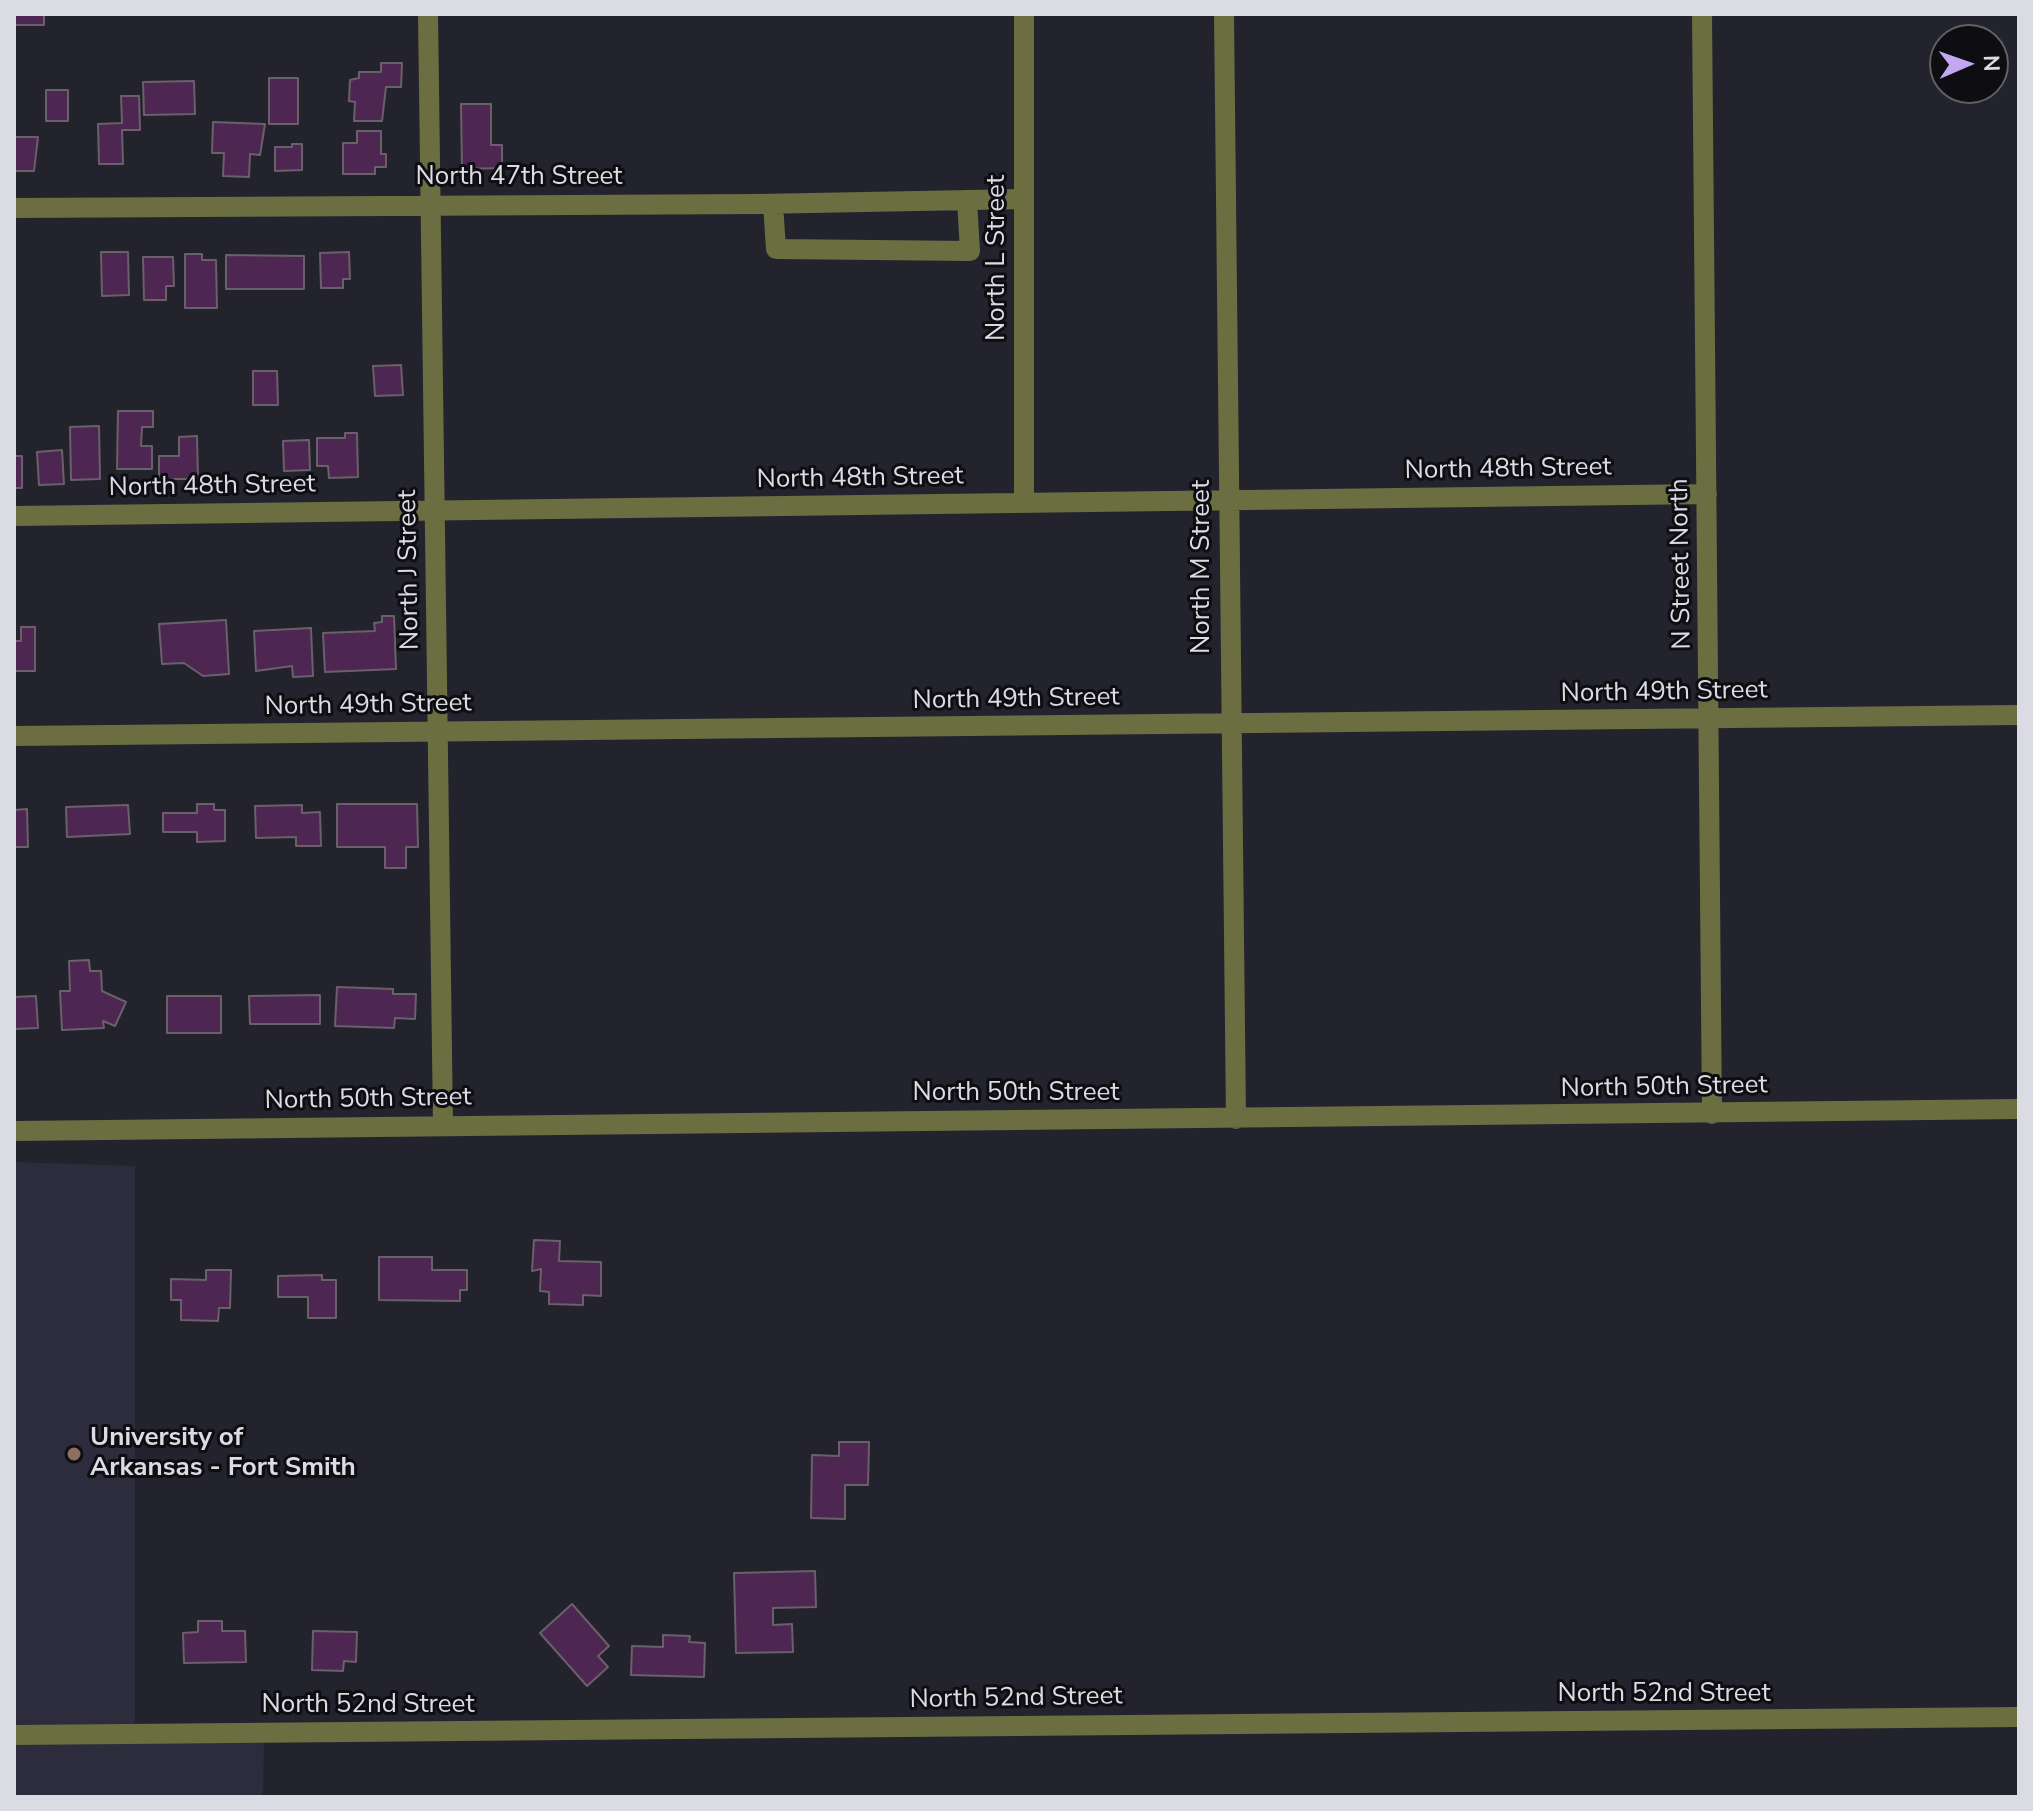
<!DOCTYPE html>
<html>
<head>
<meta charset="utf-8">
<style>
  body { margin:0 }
  #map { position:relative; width:2033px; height:1811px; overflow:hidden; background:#23232e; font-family:"Nunito Sans",sans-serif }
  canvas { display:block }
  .frame { position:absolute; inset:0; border:16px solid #dbdbe3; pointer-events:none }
  .north { position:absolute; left:1929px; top:24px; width:80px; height:80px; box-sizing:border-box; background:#0d0d12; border:2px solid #5f5f66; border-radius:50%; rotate:88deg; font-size:22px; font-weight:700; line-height:32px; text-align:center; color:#dbdbe3 }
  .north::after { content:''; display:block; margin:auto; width:28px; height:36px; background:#c4a7f1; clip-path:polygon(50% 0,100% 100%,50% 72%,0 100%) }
</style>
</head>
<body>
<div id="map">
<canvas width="2033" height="1811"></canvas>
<div class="frame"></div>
<div class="north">N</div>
</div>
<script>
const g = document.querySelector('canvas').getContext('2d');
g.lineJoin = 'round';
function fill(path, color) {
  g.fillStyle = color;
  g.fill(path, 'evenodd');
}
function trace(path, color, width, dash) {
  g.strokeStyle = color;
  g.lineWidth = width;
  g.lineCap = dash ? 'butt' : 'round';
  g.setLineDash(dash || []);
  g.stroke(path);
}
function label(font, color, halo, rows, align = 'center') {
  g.font = font + ' "Nunito Sans",sans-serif';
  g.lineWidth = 6;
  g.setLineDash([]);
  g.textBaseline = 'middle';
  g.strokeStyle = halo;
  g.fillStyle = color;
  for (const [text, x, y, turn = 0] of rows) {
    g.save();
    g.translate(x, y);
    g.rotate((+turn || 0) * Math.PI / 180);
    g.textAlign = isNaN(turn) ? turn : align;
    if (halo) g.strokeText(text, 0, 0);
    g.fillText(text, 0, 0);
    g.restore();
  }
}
const built = new Path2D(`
  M14 1162 135 1166V1741L264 1743 263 1797H14Z`);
const building = new Path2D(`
  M14 14H44V25H14Z
  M381 63H402L401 87H386L382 121H354L355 102 349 101 350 80 359 78V72H381Z
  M269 78H298V124H269Z
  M194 81 195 114 144 115 143 82Z
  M46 90H68V121H46Z
  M121 96H139L140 130H122L123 164H99L98 124 122 123Z
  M461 104H491V145H502V168L462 169Z
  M213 122 265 124 260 155 250 154 249 177 223 176 224 153H212Z
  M357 131H381V154H386V167H375V174H343V143H357Z
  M14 137H38L34 171H15Z
  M292 144H302V170L275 171V147H292Z
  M101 252H128L129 295 102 296Z
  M349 252 350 279H343V288H321L320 253Z
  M185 254H202V260H216L217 308H185Z
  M226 255 304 256V289H226Z
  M143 257H173L174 286H166V300H144Z
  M401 365 403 395 375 396 373 366Z
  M253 371H277L278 405H253Z
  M118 411H153V427H142L141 446H152V469H117Z
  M99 426 100 479 71 480 70 427Z
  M345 433H357L358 477 329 478 328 466H317V438H345Z
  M197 436 198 479H159V456H179V437Z
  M309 440 310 470 284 471 283 441Z
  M62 450 64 484 39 485 37 452Z
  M14 456H22V488H14Z
  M382 616H394L396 669 325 672 323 633 375 631 374 623 382 622Z
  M226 620 229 674 203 676 184 663 162 664 159 624Z
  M21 627H35V671H14V641H21Z
  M311 628 313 676 293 677 292 666 256 671 254 631Z
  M197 804H214V810H225V841L197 842V832H163V813H197Z
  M337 804H417L418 847H406V868H385V847H337Z
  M128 805 130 834 67 837 66 807Z
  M302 805V813L320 812 321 846H296V837L256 838 255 806Z
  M27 809 28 847H14V810Z
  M89 960 90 971H101L102 991 126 1002 115 1026 103 1021 104 1028 62 1030 60 991H70L69 961Z
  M337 987 393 989V994H416L415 1019 395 1018 394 1028 335 1026Z
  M320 995V1024H250L249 996Z
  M36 996 38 1028 14 1029V997Z
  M167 996H221V1033H167Z
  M534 1240 560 1241 559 1261 601 1262V1296L583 1295V1305L549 1304V1292L540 1291 541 1269 532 1271Z
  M379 1257H432V1270H467V1290H460V1301L379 1300Z
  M206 1270H231L230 1308H219L218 1321 181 1320V1300H171V1279L206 1280Z
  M322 1275V1280H336V1318H308V1297H278V1276Z
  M839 1442H869L868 1485H845V1519L811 1518 812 1455 839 1456Z
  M815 1571 816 1607 773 1608V1625L792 1624 793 1652 736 1653 734 1573Z
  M572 1604 609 1646 598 1656 608 1667 587 1686 540 1633Z
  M198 1621H222V1631H245L246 1662 184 1663 183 1633 198 1632Z
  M313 1631 357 1632 356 1662 344 1661 343 1671 312 1670Z
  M663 1635 690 1636 689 1642 705 1643 704 1677 631 1675 632 1646 663 1647Z`);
const minor = new Path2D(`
  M428 14 443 1125
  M1224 14 1236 1119
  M1702 14 1712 1114
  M773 204 776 249 970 251 967 200
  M14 208 758 204 1024 199
  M1024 503V14
  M14 516 1707 494
  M14 736 2019 715
  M14 1131 2019 1109
  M14 1735 2019 1717`);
const markers = [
  [74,1454,8,"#8d6e63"]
];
const streetNames = [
  ["North 47th Street",519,178],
  ["North L Street",998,258,-90],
  ["North 48th Street",1508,470,-1],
  ["North 48th Street",860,479,-1],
  ["North 48th Street",212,487,-1],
  ["N Street North",1682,564,-91],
  ["North M Street",1203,567,-90],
  ["North J Street",410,570,-91],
  ["North 49th Street",1664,693,-1],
  ["North 49th Street",1016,700,-1],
  ["North 49th Street",368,706,-1],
  ["North 50th Street",1664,1088,-1],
  ["North 50th Street",1016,1094],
  ["North 50th Street",368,1100,-1],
  ["North 52nd Street",1664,1695],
  ["North 52nd Street",1016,1699,-1],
  ["North 52nd Street",368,1706]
];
const poiNames = [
  ["University of",90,1439],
  ["Arkansas - Fort Smith",90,1469]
];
fill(built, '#2c2c3d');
fill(building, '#4d2651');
trace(building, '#6a606a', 2);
trace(minor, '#6b6e41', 20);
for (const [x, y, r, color] of markers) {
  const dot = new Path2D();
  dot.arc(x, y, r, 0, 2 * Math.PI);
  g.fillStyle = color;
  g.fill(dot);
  trace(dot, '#0d0d12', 3);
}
label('26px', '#dbdbe3', '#0d0d12', streetNames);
label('bold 26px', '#dbdbe3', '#0d0d12', poiNames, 'left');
</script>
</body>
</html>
